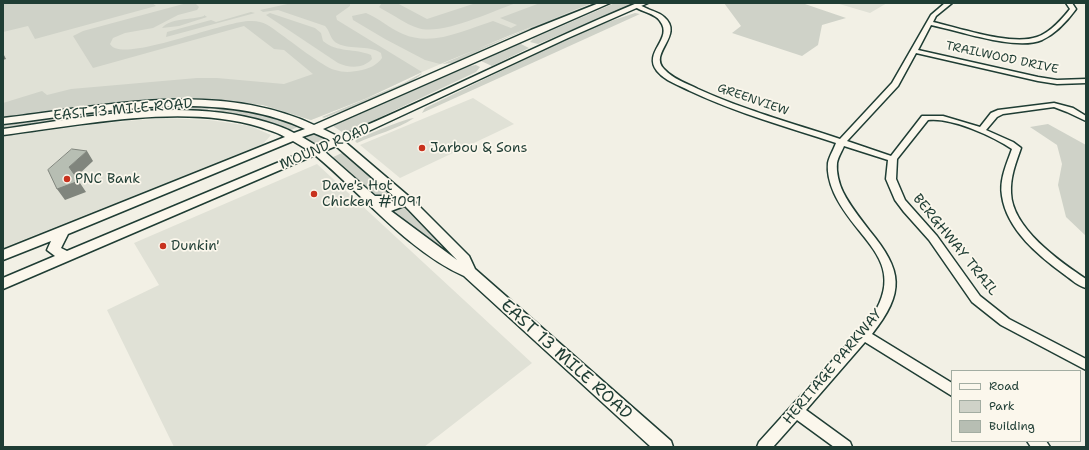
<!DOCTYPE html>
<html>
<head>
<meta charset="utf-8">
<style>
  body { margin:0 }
  #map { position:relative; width:1089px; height:450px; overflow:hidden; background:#f2f0e5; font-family:"Shantell Sans",sans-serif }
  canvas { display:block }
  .frame { position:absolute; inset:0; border:4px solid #1f3d34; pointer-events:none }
  .legend { position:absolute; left:951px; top:370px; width:130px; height:72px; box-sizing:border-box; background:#fbf7ec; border:1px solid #a3ada2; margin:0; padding:5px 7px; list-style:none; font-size:12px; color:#1f3d34 }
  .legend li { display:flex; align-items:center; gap:8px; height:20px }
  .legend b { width:20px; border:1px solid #a3ada2 }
</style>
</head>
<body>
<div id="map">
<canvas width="1089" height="450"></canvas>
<div class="frame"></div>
<ul class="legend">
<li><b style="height:5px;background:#fbf7ec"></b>Road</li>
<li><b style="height:11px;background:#cfd2c8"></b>Park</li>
<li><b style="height:11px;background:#b7beb3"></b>Building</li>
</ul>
</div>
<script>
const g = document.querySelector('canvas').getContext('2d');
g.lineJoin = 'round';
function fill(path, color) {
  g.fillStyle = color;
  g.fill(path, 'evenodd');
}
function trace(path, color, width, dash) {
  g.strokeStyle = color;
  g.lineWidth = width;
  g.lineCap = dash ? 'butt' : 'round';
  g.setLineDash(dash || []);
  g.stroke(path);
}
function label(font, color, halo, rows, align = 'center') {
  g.font = font + ' "Shantell Sans",sans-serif';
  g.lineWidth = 3.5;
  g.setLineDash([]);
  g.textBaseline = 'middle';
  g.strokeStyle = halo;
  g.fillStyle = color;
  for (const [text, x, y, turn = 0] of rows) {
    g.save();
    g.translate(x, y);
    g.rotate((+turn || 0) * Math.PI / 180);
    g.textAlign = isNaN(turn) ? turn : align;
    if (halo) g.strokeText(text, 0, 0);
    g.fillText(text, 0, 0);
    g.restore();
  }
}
const built = new Path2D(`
  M3 3H592L507 36 422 72 367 98 311 120 263 105 200 99 148 101 3 118Z
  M836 3H887L870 13Z
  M473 98 514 124 400 178 360 145Z
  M164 118 209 120 250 126 271 135 263 144 3 248V136L105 123Z
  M317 164 532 363 424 447H174L107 310 159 285 134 243Z`);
const green = new Path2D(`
  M3 3H152L156 6 35 39 28 26 3 32Z
  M187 3H195L199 7 197 10 178 15 153 28 125 33 113 38 110 44C121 65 227 19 252 21 264 21 270 26 279 33 291 41 323 67 335 70 344 73 353 72 362 70 370 68 377 65 382 58L381 53C368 44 348 51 335 42 330 38 330 31 325 26L278 10 263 12 260 10 292 3H350V6L336 16 337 20 422 72 367 98 311 120 263 105 200 99 148 101 3 118V103L42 91 47 95 71 89 197 78H217L284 84 313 74 284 50 274 49 244 26 93 68 73 36 83 31Z
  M382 3H397L427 19 476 3H516C493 11 441 36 418 28 405 24 394 15 382 9L379 7Z
  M540 3H592L440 64 425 60 385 39 353 20 352 16 366 13C379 18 390 29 403 34 432 47 465 30 493 21L511 28 517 25 500 18Z
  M594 3H598L509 37 453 63 442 64 508 36Z
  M615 3H636L538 44 530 42 534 38Z
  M724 3H802L846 18 822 25 818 45 802 56 732 33 741 26Z
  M251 12 255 13 166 37 167 32 211 20 216 22Z
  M270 13 315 28 321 33 323 41C337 53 355 48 371 55L372 59C363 69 349 68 338 63L266 15Z
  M635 13 640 14 422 113 425 108 565 40 596 26Z
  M204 15 207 17 179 26 162 28C170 18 191 20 204 16Z
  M519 43 529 48 492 66 481 61Z
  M476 65 480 67 476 72 351 131 345 134 333 126 470 66Z
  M422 73C416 84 340 112 324 118L322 117 404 83Z
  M161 106H212L205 112H181L3 130V125L38 119Z
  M222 108 266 115 302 125 289 131 214 113 215 110Z
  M414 118C396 130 376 134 357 143L355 141C360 137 407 118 414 118Z
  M1048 124 1086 145V236L1066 217 1058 185 1062 164 1057 145 1030 127Z
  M316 133 330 140 316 145 305 138Z
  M344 152 397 199V202L386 203 331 158Z
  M405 206 458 260V262L391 211Z`);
const minor = new Path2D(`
  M945 3H952L936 16 933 22C960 28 1011 46 1037 37 1050 33 1062 19 1070 9L1066 3H1072L1076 9C1068 20 1055 34 1042 40 1016 51 960 31 931 25L918 50 1038 77 1057 80 1086 79V83L1057 84 1038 81 916 53 898 86 847 141 891 156 922 116H943L980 127 991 113 998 110 1054 103 1073 108 1086 116V121L1067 112 1054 107 1003 114 997 117 986 130 1013 142 1021 148C1016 162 1010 177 1011 193 1012 228 1059 261 1086 279V288C1078 286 1072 280 1065 275 1039 256 1007 230 1002 196 999 180 1007 163 1012 149 993 136 951 117 928 120L897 159 896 179 905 200 937 236 980 296 1009 319 1086 359V370L1001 325 972 302 929 240 904 212 895 200 886 179 888 160 844 146C842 151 838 157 837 163 836 172 839 184 843 192 850 206 860 218 869 230 903 271 905 292 872 334L952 383V396L865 342 806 410 850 442 852 447H834L797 420 773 447H757L759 442 872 317C909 260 855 240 834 193 830 184 827 173 828 163 829 157 834 149 836 143 787 127 737 113 690 91 679 85 665 81 657 71 642 52 674 39 660 21 655 13 641 12 634 6 639 3 643 7 648 9 652 11 660 13 664 17 685 35 648 53 664 69 673 79 686 83 698 89 744 110 792 123 840 139L892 83 931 15Z
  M1027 441H1046L1050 447H1031Z`);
const major = new Path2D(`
  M599 3H610L323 129 339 137C439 95 536 45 637 3H648L568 38 345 142 413 200 469 256 475 269 671 441 673 447H651L464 276C408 251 362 194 315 155L3 289V278L55 256 47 250 51 241 3 260V250L285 137C277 132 268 130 260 127 183 103 82 125 3 135V129C88 117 182 97 266 122 276 125 285 128 294 133L305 129C217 87 97 113 3 124V118C104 106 218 80 314 125L531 30ZM314 133 328 139 330 141 317 146 302 137ZM293 141 308 150 67 251 61 248 68 234ZM336 146 397 199 392 202 382 196H375L324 151ZM404 206H405L457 260 391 211Z`);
const shadedWall = new Path2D(`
  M3 53 6 59 3 60Z
  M87 151 93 161 76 177 86 192 65 200 57 189 69 167Z`);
const building = new Path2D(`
  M72 149 87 151 69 167 79 181 57 189 48 170Z`);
const markers = [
  [422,148,4,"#c8321e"],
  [67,179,4,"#c8321e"],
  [314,194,4,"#c8321e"],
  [163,246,4,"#c8321e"]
];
const farStreetnames = [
  ["TRAILWOOD DRIVE",1002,58,12],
  ["GREENVIEW",753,100,19]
];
const streetNames = [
  ["EAST 13 MILE ROAD",123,110,-5],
  ["MOUND ROAD",325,147,-23],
  ["BERGHWAY TRAIL",955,245,51],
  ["HERITAGE PARKWAY",833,367,-50]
];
const poiNames = [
  ["Jarbou & Sons",430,148],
  ["PNC Bank",75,179],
  ["Dave's Hot",322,186],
  ["Chicken #1091",322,202],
  ["Dunkin'",171,246]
];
const nearStreetnames = [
  ["EAST 13 MILE ROAD",566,360,42]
];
fill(built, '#e0e1d6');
fill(green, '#cfd2c8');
trace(minor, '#1f3d34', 3);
trace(major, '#1f3d34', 3);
fill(minor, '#fbf7ec');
fill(major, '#fbf7ec');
fill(shadedWall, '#80857d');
fill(building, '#b7beb3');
trace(building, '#80857d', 1);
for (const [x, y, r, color] of markers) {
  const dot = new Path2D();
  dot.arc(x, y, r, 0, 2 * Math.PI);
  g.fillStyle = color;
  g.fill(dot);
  trace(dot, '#fbf7ec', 1.5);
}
label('12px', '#1f3d34', '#fbf7ec', farStreetnames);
label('14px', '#1f3d34', '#fbf7ec', streetNames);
label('14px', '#1f3d34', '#fbf7ec', poiNames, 'left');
label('17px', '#1f3d34', '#fbf7ec', nearStreetnames);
</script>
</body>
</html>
